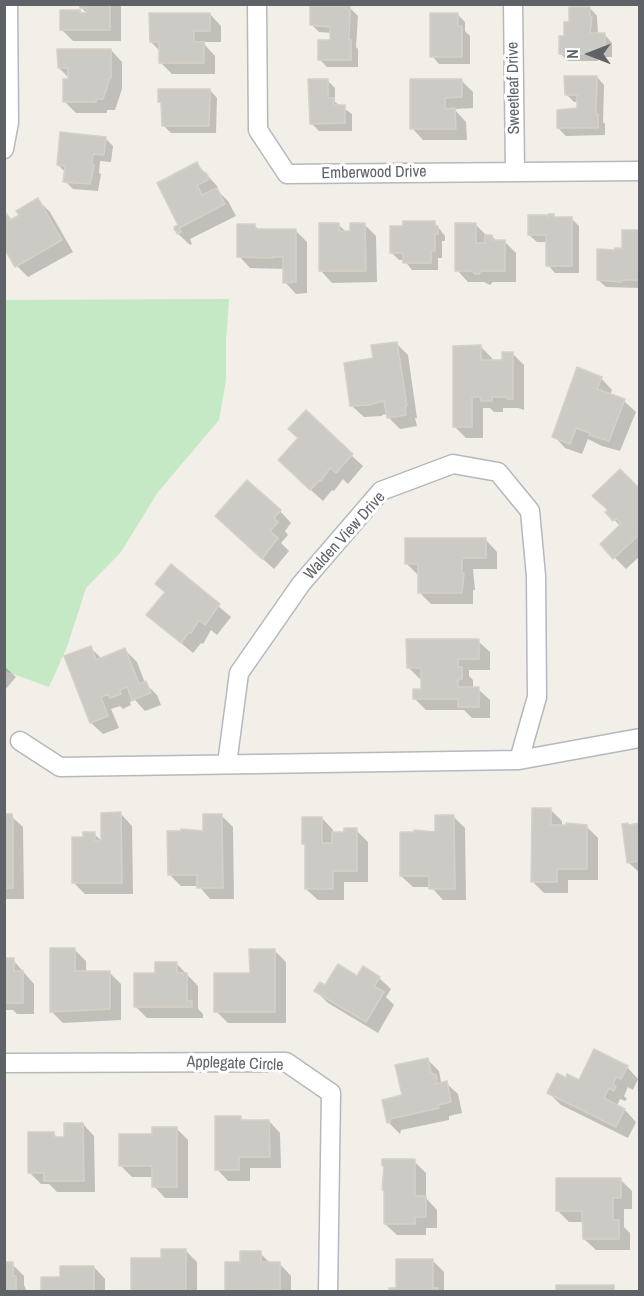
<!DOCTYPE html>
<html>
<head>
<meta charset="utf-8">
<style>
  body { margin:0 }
  #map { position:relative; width:644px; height:1296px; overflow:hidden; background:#f1efe8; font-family:"Archivo Narrow",sans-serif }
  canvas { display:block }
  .frame { position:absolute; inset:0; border:6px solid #5f6368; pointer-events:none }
  .north { position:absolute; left:560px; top:24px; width:60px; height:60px; -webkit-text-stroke:4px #fff; paint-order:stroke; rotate:270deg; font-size:16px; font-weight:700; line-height:24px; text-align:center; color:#5f6368 }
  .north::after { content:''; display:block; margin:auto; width:21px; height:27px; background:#5f6368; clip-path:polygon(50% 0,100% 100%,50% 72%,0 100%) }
</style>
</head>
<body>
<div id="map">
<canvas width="644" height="1296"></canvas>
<div class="frame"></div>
<div class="north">N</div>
</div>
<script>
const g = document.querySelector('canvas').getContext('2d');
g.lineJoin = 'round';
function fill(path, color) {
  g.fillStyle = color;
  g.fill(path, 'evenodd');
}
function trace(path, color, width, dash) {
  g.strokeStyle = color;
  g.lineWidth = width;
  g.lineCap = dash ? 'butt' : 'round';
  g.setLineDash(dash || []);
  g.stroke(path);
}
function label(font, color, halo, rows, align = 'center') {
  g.font = font + ' "Archivo Narrow",sans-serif';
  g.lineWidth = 6;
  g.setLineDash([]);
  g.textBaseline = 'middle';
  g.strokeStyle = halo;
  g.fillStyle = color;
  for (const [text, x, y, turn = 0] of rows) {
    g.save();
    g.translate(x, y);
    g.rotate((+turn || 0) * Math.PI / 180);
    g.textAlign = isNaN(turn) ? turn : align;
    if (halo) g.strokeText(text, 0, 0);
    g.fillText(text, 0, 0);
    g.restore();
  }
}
const green = new Path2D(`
  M229 299 226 340V380L219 420 158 492 121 552 86 588 67 647 49 687 5 671V300Z`);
const shadow = new Path2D(`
  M78 4H121V41H73L62 30 80 11 83 14H88Z
  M350 8 358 16 356 47 358 49V67H327L319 59 332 41V33L319 32 311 24Z
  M590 8 597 16 598 35H605L612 43V57H598V61H568L560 53 570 23Z
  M210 14 221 26V42H205V45L215 56V74H172L160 62V51L151 42Z
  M457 14 465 22V31L470 36V64H439L432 56Z
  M111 50 122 62V89L115 110H107V113H76L65 102 69 78 59 68Z
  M597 77 604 85 603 122 605 124V135L566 136 558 128 579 109V102H574L566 94Z
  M461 80 473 92V108L456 109V111L466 122 467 140H423L412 128Z
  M328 81 335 88V102L352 114V131H319L311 123Z
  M210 90 217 98 216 133H171L163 125V105L159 101Z
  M105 138 113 146 111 162 100 161 99 173 101 174 98 191 73 189 65 181 66 173 58 165Z
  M197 164 217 186 219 192 228 201 236 216 190 239 192 244 190 245 173 229 180 226Z
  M38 200 50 212 73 252 28 277 17 266 4 213 13 220Z
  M553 215 556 218H571L579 226V273H555L548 265V242H537L529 235 550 220Z
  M434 222 445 236V241H442V258H438V270H412L404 260H399L392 253Z
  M475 224 487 236H492L497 242H505L516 253V282H493L490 285 484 282H468L457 270Z
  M339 225 347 233 365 225 376 236 377 282 332 283 321 271Z
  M255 226 259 230H295L307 242V293L296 294 285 282V269L250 268 239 256Z
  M639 232 640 288 606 287 598 280 624 253Z
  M396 343 408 355 417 418H415L417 426 400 429 388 417V414L382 415V416L364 417 352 406 375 359Z
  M481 347 492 358V362H504L512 353 524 365V410L518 408H503V412H494L490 408H483V438H466L454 426Z
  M601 378 612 390 610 395 624 401 636 412 620 451 602 446 588 439 582 454 565 448 554 436Z
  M351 455 363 466 348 484 343 479 334 491 332 490 323 501 291 472Z
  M640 491V556L626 569 602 545 621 527 607 512Z
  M280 511 291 523 285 531 288 535 281 543 289 551 274 569 228 528Z
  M486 540 497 552V569H473L475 590H473V604H431L420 593 418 575 406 563Z
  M171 566 231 617 217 635 211 630 203 644 201 643 193 653 148 615 166 593 157 584Z
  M478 641 490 652V670H469V676L473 680V689H478L490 700V718H472L464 710H426L415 699 423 691V679H420L408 667Z
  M90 647 102 659 125 650 137 662 145 683 157 695 161 705 145 711 135 700 130 702 131 705 123 709 120 706 111 709 119 728 103 734 91 723 66 657Z
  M4 666 16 677 5 690 4 689Z
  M551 810 562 821V826H586L598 838V880H568V893H544L533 882Z
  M121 814 132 826 133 894H85L73 882 84 839 94 834 103 842Z
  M221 815 233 827 234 899H210L199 886H181L169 874V832L187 830 204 832Z
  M4 816H11L23 827 24 899H4Z
  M454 817 465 828 466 900H443L431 887H413L401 876 415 833H436Z
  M322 818 333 830V834H346L356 830 368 842V882H344V900H318L306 889V846L304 844Z
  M640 825V873L628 862 629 826Z
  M74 949 86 961V972H109L121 984V1020L63 1023 51 1011Z
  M274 950 286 962V1023H228L216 1011Z
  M4 960H13L34 984V1014H17L13 1010H4Z
  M176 963 198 986V1009L203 1014V1018H147L136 1007 157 975Z
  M357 978H379L391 989 386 997 394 1005 378 1033 328 1003 316 991Z
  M427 1059 439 1071 441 1082 446 1083 458 1094 462 1113 449 1116V1120L401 1130 400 1134 388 1122 384 1101 404 1096Z
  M627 1067 638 1079 633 1090 628 1087 624 1096 627 1099 625 1101 620 1099 617 1106 625 1110 636 1122 628 1138 561 1105 549 1093 566 1080 579 1082Z
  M240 1118 244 1121H269L280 1133 281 1168H250V1181H228L217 1169Z
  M83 1124 94 1136 95 1192H57L49 1184H41L29 1172 53 1133 58 1138H65Z
  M176 1128 188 1140V1198H165L154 1186V1177H132L120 1165 153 1136Z
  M414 1161 426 1173V1198L437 1210V1228H426V1235H397L385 1224V1167L383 1165Z
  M621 1180 632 1191V1209H624V1227L630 1233V1250H596L584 1239V1222H569L557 1210Z
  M186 1251 197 1262V1292H132L163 1260Z
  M260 1253 271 1264H280L291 1276V1292H226L242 1264Z
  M432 1260 444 1272V1292H391L397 1290Z
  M12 1264 24 1276V1285L27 1292H4Z
  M94 1267 105 1279V1292H42L62 1278Z`);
const building = new Path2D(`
  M80 4H110V30H60V10H80V13H87V8H80Z
  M310 6H350L349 40H351V60H318V40H330V27L310 25Z
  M569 7H590V17H592L590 33H605V50H590V54H559V36H564V22H569Z
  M149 13H210V31H194V42H204V63H159V42H150Z
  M430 13H458V26H462V57H430Z
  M57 49H111V78H110L103 99H96V102H63V79H68V68H58Z
  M564 76H597L596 114H598V128H557V110L577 108V95H565Z
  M308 79H328V98H334V105H345V123L310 124Z
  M410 79H462V97L445 98V109L455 108 456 129H410Z
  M158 89H210L209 126H162L161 102H158Z
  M60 132 106 137 104 155 93 154 92 165H94L90 184 63 182 65 166 57 165Z
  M197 162 202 172 206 173 208 176V180L197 185 202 195 217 188 225 204 179 228 181 232 177 234 174 227 178 225 157 183Z
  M38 198 62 240 15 267 4 248V211L11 220 19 215 16 211Z
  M548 214H554V217H572V266H546V235H528V215H546L548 217Z
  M403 221H435V226H438V234H435V251H431V263H403V253H390V226H403Z
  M319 223H339V231H350V223H365L366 271H319Z
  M455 223H476V243H485V235H492V240H505V271H481L479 274H475L472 271H455Z
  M237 224H255V229H296V282L283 283V257H273V258L237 257Z
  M622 230H640V280H623L621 282 597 280V249L615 250V248H620L622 250Z
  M397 342 407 406 405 407 406 415 387 418 384 401 371 404V405L350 406 344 363 373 358 371 345Z
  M481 345V360H502V352H513V399H507V397H492V401H481L480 397H472V427H453V346Z
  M577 367 602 377 597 389 625 399 609 441 589 435 590 433 576 428 570 444 552 437Z
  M306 410 353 454 336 473 330 468 321 481 320 480 310 490 278 460 298 438 288 429Z
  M620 469 640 489V534L613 559 600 544 621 524 616 518 613 521 605 512 608 510 592 496Z
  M247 480 281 510 274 518 278 522 270 531 278 538 262 559 215 516Z
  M405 538H486V558H462V573H464L462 593H418V564H405Z
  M171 564 220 604 205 625 199 620 191 633 189 632 181 643 146 615 165 592 155 584Z
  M406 639H479V659H458V667H462V679H458V687H479V707H458V699H413V689H421V668H407Z
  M91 646 96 660 125 648 139 684 146 681 151 693 132 700 127 687 120 690 121 694 110 698 108 694 101 697 108 716 90 723 64 656Z
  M532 808H551V825H566V823L587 825V869H557V882H531Z
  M121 812 122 883H72V837H83V832H95V841H101V813Z
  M4 814H12L13 822V888H4Z
  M203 814H222L223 888H197V875H168L167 831H181V829L203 831Z
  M435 815H454L455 889H429V876H400V832H414V830L435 832Z
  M302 817H322V843H332V832H344V828H357V871H333V889H305V844H302Z
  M628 823V825L640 823V861L627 863 622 824Z
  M50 948H75V971H110V1009L50 1012Z
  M249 949H275V1012H214V973H250Z
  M4 958H14V971H23V1003H4Z
  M155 962H177V973H187V1001H192V1007H134V973H155Z
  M338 964 357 976 363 966 380 977 374 986 384 992 366 1022 314 991 320 982 325 985Z
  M594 1049 628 1066 621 1079 616 1077 613 1084 616 1086 614 1091 609 1088 604 1098 625 1109 616 1127 547 1093 557 1073 566 1078 567 1074 579 1080Z
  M428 1058 431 1073 436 1075 437 1080 435 1084 447 1081 451 1102 438 1105 439 1108 390 1119V1122L387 1123 382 1100 402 1095 395 1065Z
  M215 1116H241V1120H269L270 1157H239V1170H215Z
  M64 1123H83L84 1181H44V1173H28V1132H54V1137H64Z
  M152 1127H177V1187H152V1166H119V1134H152Z
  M382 1159H415V1196H426V1217H415V1224H384V1190H382L384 1166H382Z
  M556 1178H621V1198H613V1220H619V1239H583L582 1211H556Z
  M161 1249H186V1292H131V1258H161Z
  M240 1251H261V1262H280V1290L225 1292V1262H240Z
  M396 1259H433V1288H438V1292H389V1288H396Z
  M4 1262H13V1276H16V1292H4Z
  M60 1266H94V1292H41V1277H60Z
  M556 1285H614V1292H556Z`);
const street = new Path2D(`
  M257 4 258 130 287 174 640 171
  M513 4 515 171
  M4 149 9 122 8 4
  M20 741 60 767 519 760 640 738
  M227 764 239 673 301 584 381 491 453 464 498 472 530 511 536 576 537 697 519 760
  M4 1063 286 1062 331 1093 328 1292`);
const streetNames = [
  ["Sweetleaf Drive",514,88,-91],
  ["Emberwood Drive",374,173,-1],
  ["Walden View Drive",345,536,-48],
  ["Applegate Circle",235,1064,2]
];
fill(green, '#c5e8c5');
fill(shadow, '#0003');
fill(building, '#cccac5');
trace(building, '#d6d1c6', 1.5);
trace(street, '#b5b8bc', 21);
trace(street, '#fff', 18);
label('16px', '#5f6368', '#fff', streetNames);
</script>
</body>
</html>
